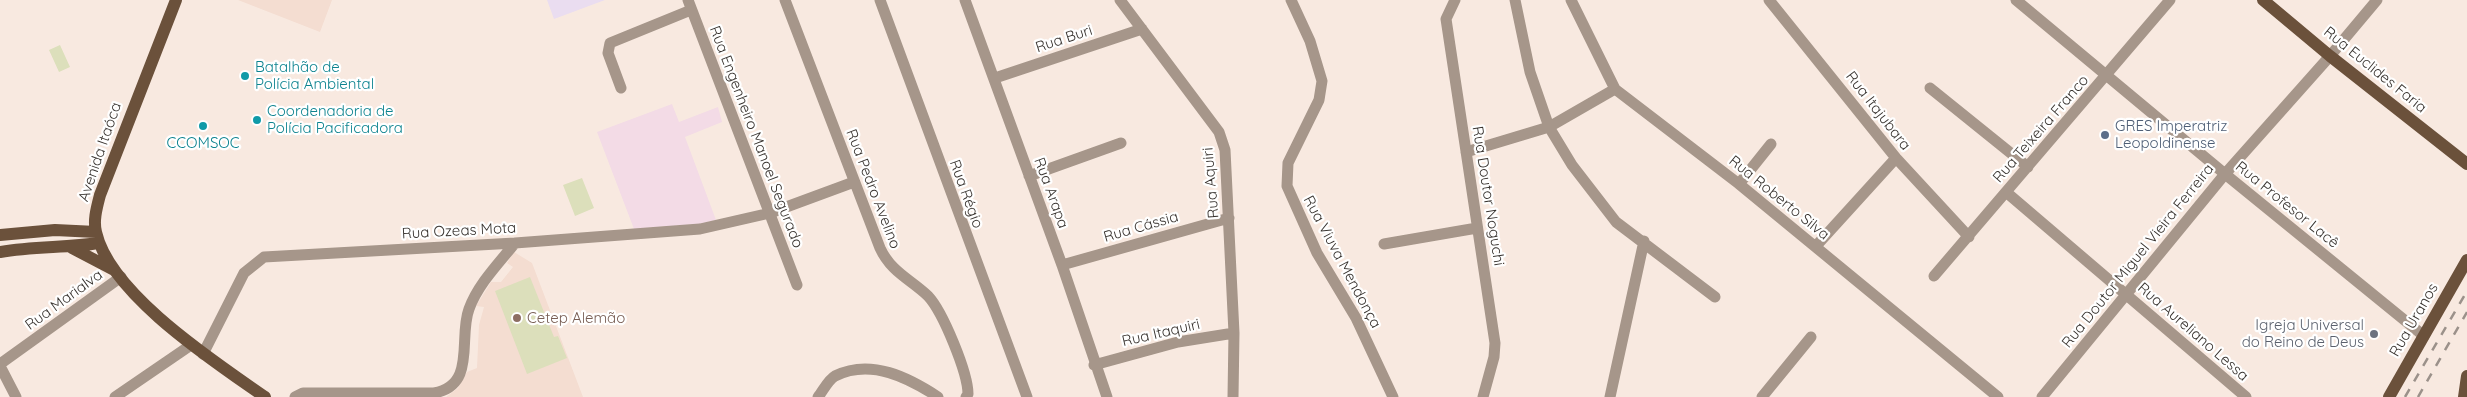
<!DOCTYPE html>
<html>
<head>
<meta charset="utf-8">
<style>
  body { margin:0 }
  canvas { display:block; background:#f8e9e0 }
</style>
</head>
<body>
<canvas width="2467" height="397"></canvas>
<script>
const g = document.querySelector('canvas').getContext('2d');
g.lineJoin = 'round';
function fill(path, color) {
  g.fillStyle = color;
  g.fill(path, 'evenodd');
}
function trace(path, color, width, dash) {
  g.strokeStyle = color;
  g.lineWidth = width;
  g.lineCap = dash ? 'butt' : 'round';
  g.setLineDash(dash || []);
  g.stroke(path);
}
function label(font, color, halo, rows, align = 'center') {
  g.font = font + ' Quicksand,sans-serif';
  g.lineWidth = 4.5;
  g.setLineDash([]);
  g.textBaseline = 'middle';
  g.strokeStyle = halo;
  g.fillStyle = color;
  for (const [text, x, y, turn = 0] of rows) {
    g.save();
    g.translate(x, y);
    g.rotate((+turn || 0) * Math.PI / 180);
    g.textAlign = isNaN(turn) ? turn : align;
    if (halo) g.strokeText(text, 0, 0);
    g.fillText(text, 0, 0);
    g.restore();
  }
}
const built = new Path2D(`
  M238 0H332L320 32Z
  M514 252 532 263 583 397H446L458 388 467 372 477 368 479 325 484 307 476 306 491 282H501L513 267 507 263Z`);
const industrial = new Path2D(`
  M672 104 679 122 718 107 722 122 685 137 716 220 699 224 634 229 597 132Z`);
const medical = new Path2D(`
  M547 0H605L554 19Z`);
const green = new Path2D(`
  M60 45 70 67 59 72 49 50Z
  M582 178 594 208 575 216 563 185Z
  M530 277 554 337 558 336 567 358 527 374 495 291Z`);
const minor = new Path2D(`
  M688 0 797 285
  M785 0 880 248C891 272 910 279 928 296 943 312 968 373 968 394L966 397
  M880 0 1027 397
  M965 0 1062 265 1107 397
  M1120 0 1219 132 1225 150 1234 333 1233 397
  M1291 0 1310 41 1322 81 1319 100 1288 163 1287 186 1317 253 1356 318 1393 397
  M1455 0 1446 19 1495 343 1494 357 1483 397
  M1515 0 1530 72 1549 127 1572 165 1616 222 1715 297
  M1571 0 1615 89 1739 184 1998 397
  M1769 0 1896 158 1969 237
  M2016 0 2225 174 2424 336
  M995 78 1142 29
  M621 88 608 53 610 43 691 10
  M1930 88 2028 167
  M1466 152 1549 127 1615 89
  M1029 176 1121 143
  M1739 184 1771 144
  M2006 192 2246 397
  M1384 244 1477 228
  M1816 246 1896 158
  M1062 265 1229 218
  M1934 276 2170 0
  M203 354 244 273 264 257 515 243 700 229 770 213 854 182
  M0 364 121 277
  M1094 365 1178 342 1234 333
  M0 366 16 397
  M115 397 191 345
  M295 397 303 393H434C477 385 458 338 469 309 478 284 499 263 515 243
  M818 397C823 391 828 380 835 376 871 358 909 378 938 397
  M1610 397 1644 241
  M1762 397 1811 337
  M2042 397 2225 174 2330 56 2377 0`);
const major = new Path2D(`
  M176 0 100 195C97 207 93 220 96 232 110 294 215 362 265 397
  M2263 0 2330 56 2467 164
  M0 235 55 230 96 232
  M72 248 114 270
  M0 252C33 246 66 248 99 243
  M2389 397 2467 260
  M2464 397 2467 376`);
const rail = new Path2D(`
  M2405 397 2467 291
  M2418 397 2467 312`);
const markers = [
  [245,76,5,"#0f9aa8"],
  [257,120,5,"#0f9aa8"],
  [203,126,5,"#0f9aa8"],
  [2105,135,5,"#5c6f8a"],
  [517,318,5,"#8d6e63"],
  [2374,334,5,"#6b7280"]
];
const streetNames = [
  ["Rua Buri",1064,39,-18],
  ["Rua Euclides Faria",2375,70,39],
  ["Rua Itajubara",1878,111,52],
  ["Rua Teixeira Franco",2041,129,-49],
  ["Rua Engenheiro Manoel Segurado",756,137,69],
  ["Avenida Itaóca",100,152,-71],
  ["Rua Aquiri",1211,183,-95],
  ["Rua Pedro Avelino",873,189,69],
  ["Rua Arapa",1051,193,70],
  ["Rua Régio",966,194,70],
  ["Rua Doutor Noguchi",1488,196,81],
  ["Rua Roberto Silva",1779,198,39],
  ["Rua Profesor Lacê",2287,205,39],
  ["Rua Cássia",1141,227,-16],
  ["Rua Ozeas Mota",459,231,-3],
  ["Rua Doutor Miguel Vieira Ferreira",2138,256,-51],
  ["Rua Viuva Mendonça",1342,262,62],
  ["Rua Marialva",64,300,-36],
  ["Rua Uranos",2414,320,-60],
  ["Rua Aureliano Lessa",2193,332,41],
  ["Rua Itaquiri",1161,333,-13]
];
const cultureNames = [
  ["Batalhão de",255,67],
  ["Polícia Ambiental",255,84],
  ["Coordenadoria de",267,111],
  ["Polícia Pacificadora",267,128],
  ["CCOMSOC",203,143,"center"]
];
const serviceNames = [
  ["GRES Imperatriz",2115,126],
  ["Leopoldinense",2115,143]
];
const educationNames = [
  ["Cetep Alemão",527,318]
];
const worshipNames = [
  ["Igreja Universal",2364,325],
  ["do Reino de Deus",2364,342]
];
fill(built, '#f4ddd1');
fill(industrial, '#f3dbe6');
fill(medical, '#eaddf0');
fill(green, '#dcdfbb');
trace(minor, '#a6968a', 11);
trace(major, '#6b513b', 12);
trace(rail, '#9b918a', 2.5, [9, 9]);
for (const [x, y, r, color] of markers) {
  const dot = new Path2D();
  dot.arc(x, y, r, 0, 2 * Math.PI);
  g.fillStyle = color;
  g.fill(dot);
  trace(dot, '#fff', 2);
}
label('15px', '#37322e', '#fff', streetNames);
label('15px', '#0d838f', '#fff', cultureNames, 'left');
label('15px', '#4e5e75', '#fff', serviceNames, 'left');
label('15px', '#785e54', '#fff', educationNames, 'left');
label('15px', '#5b616d', '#fff', worshipNames, 'right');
</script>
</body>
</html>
